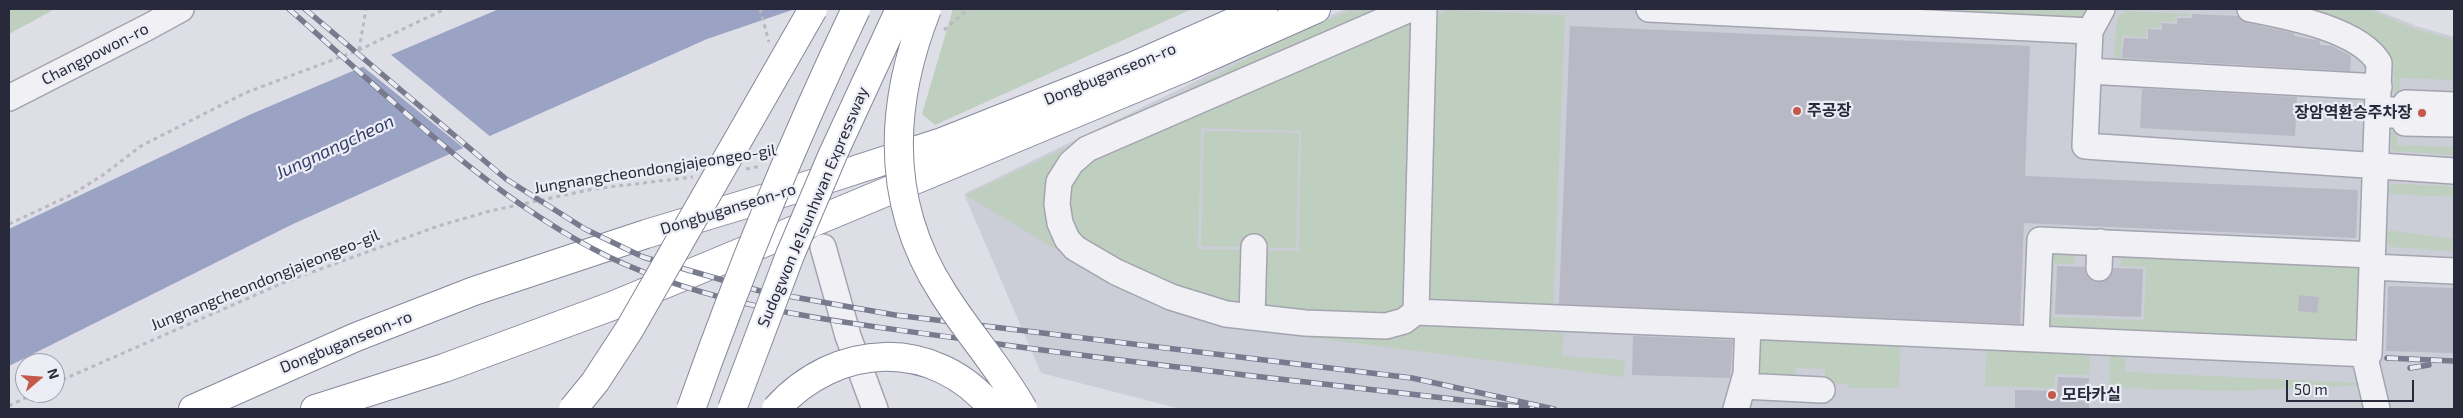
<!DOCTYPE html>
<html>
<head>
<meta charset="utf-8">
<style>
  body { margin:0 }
  #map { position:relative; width:2463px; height:418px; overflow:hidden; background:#dddee6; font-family:"Exo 2",sans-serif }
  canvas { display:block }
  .frame { position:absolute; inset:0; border:10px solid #282a3b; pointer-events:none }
  .north { position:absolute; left:15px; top:353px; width:50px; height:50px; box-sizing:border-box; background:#ecedf4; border:1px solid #9e9faa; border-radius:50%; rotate:72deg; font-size:14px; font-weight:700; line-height:20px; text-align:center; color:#282a3b }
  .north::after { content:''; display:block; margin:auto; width:18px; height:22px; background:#c45849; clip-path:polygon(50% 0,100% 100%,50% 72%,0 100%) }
  .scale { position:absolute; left:2286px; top:380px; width:128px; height:22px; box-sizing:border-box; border:2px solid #282a3b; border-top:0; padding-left:6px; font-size:15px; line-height:18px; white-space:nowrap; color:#282a3b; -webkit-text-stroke:4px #ecedf4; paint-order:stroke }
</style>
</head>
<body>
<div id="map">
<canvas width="2463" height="418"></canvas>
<div class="frame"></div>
<div class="north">N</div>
<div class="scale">50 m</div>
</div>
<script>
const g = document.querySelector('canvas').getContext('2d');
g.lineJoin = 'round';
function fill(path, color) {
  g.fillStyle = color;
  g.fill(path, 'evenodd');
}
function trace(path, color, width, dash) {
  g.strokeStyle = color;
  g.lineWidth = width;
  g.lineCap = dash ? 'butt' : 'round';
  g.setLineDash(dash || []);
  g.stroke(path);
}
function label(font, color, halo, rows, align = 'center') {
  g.font = font + ' "Exo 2","Noto Sans KR",sans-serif';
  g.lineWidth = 4.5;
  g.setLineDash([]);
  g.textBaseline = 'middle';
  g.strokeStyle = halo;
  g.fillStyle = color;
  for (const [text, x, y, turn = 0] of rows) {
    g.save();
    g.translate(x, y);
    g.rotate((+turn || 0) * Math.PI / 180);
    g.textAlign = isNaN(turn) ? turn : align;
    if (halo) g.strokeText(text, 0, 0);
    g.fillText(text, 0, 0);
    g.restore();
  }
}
const built = new Path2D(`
  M1346 9H2374L2416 26 2454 37V409H1181L1041 373 964 194 1182 88 1304 26Z`);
const green = new Path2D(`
  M9 9H55L9 34Z
  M953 9H1192L935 125 922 114Z
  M1353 9H1398L1109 135 1057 182 1087 268 966 195 1183 92 1305 29Z
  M1882 9H2086L2080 18Z
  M2301 9H2368L2415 29 2454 40V80L2400 78 2399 96 2395 97 2393 64 2380 42 2321 13Z
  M1420 10 1413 311 1402 319 1256 314 1257 251H1299L1301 131 1201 128 1198 249 1251 250 1249 314 1117 270 1063 223 1074 164Z
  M1446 10 1565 15 1553 311 1426 300 1436 18Z
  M2126 11 2190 14V16H2176L2175 22H2161V28H2147L2146 37 2122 36 2121 62 2114 56 2117 18Z
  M2392 127H2397V145L2454 147V155L2391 151Z
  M1204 131 1299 133 1296 248 1201 246Z
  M2394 184 2454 186V197L2388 194 2390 186Z
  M2386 230 2454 239V251L2390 247 2386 243Z
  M2048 252 2074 254V264H2054L2053 317 2144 320 2146 267 2121 266V258L2125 253 2357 265 2359 270 2357 332 2353 340 2346 343 2047 327Z
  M1225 318 1414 324 1564 333 1562 356 1625 360 1624 377 1297 336Z
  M1759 336 1901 342 1899 388H1848V384L1825 383V369L1796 368 1795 383 1757 381Z
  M1986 349 2090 353 2089 375 2055 374 2054 388 1985 386Z
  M2110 353 2125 354V372L2363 383 2364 385 2237 391 2109 388Z`);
const water = new Path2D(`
  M499 9H795L707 39 293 224 9 366V229L249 115Z`);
const pier = new Path2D(`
  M389 53 492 138 466 150 361 65Z`);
const building = new Path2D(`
  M2192 14 2238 16 2247 23 2294 33V36L2316 40 2320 41V45L2332 46 2351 56 2350 71 2122 58 2124 38 2148 39V29L2162 30V23L2177 24V18H2192Z
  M1570 26 2030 46 2025 176 2358 190 2356 238 2024 223 2020 324 1559 304Z
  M2135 88 2297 97 2295 136 2140 128 2142 89Z
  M2057 266 2085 267 2086 274 2091 280 2099 282 2111 276 2113 268 2143 269 2141 317 2055 314Z
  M2388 286 2454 288V353L2386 351Z
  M2299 295 2319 297 2317 313 2298 311Z
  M1633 336 1733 340 1730 378 1632 375Z
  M2058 377 2089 378V409H2015V390L2057 391Z`);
const path = new Path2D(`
  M760 9 769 42
  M944 30 968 9
  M359 50 366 9
  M746 169 762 166
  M9 224 71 195 103 175 141 146 245 93 359 50 445 9
  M55 383 285 282 438 226 490 211 593 189 693 177
  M9 406 35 393`);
const minor = new Path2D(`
  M1410 9 1087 149 1071 163 1059 182 1057 204 1060 223 1067 239 1075 248 1116 272 1171 297 1226 314 1305 323 1386 326 1404 321 1416 312
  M1424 9 1416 312 1748 326 1746 374 1736 409
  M1649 9 2090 31 2085 146 2454 171
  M2090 31 2102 9
  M2088 71 2379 87
  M9 98 148 27 181 9
  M2391 110H2406V103L2454 105
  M2378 114 2406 116 2405 123 2454 124
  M823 247 848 336 875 409
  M2372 267 2454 271
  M2099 268 2100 242
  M1252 317 1254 247
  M1748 326 2369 354 2379 63C2359 29 2286 16 2250 9
  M2036 338 2040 240 2372 255
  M2364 354 2377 409
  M1743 386 1822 390`);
const highway = new Path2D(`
  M193 409 356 337 474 291 646 234 812 184 942 142 1134 66 1263 9
  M315 409 444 368 612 306 1186 67 1316 9`);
const rail = new Path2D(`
  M289 9C387 95 490 199 609 257 720 310 843 322 963 339 1153 367 1344 385 1534 409
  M305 9 506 179 585 229 643 257 760 291 895 315 1412 378 1554 409
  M2387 358 2454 361
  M2410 368 2429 365`);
const highwayBridge = new Path2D(`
  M927 9C889 105 885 203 943 293 968 333 1000 368 1023 409
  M573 409 595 382 629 330 813 9
  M691 409C739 273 794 139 856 9
  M732 409 790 255 833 154 900 9
  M776 409C836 342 934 337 993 409`);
const markers = [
  [1797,111,5,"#c45849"],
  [2422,113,5,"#c45849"],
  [2052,395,5,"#c45849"]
];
const streetNames = [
  ["Changpowon-ro",95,54,-27],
  ["Dongbuganseon-ro",1110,74,-22],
  ["Jungnangcheondongjajeongeo-gil",655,169,-9],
  ["Sudogwon Je1sunhwan Expressway",813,207,-67],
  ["Dongbuganseon-ro",728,209,-17],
  ["Jungnangcheondongjajeongeo-gil",265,280,-22],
  ["Dongbuganseon-ro",346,342,-22]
];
const poiNames = [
  ["주공장",1807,111],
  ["장암역환승주차장",2412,113,"right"],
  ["모타카실",2062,395]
];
const waterNames = [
  ["Jungnangcheon",335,147,-25]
];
fill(built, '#cbcdd7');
fill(green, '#bfcfbf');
fill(water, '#9aa3c4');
fill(pier, '#dddee6');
fill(building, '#b8b9c5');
trace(minor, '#a3a4af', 28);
trace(highway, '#86889b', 30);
trace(path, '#b8b9c1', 3, [4, 4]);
trace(minor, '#f0f0f5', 25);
trace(highway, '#fff', 28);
trace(rail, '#787a8e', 5.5);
trace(rail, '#ecedf4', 4, [11]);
trace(highwayBridge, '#86889b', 30, []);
trace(highwayBridge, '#fff', 28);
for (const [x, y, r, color] of markers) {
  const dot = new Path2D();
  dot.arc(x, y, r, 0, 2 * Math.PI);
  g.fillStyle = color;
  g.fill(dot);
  trace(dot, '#ecedf4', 2);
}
label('16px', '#282a3b', '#ecedf4', streetNames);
label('bold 16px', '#282a3b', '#ecedf4', poiNames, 'left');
label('italic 18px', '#353f6c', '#ecedf4', waterNames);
</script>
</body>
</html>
